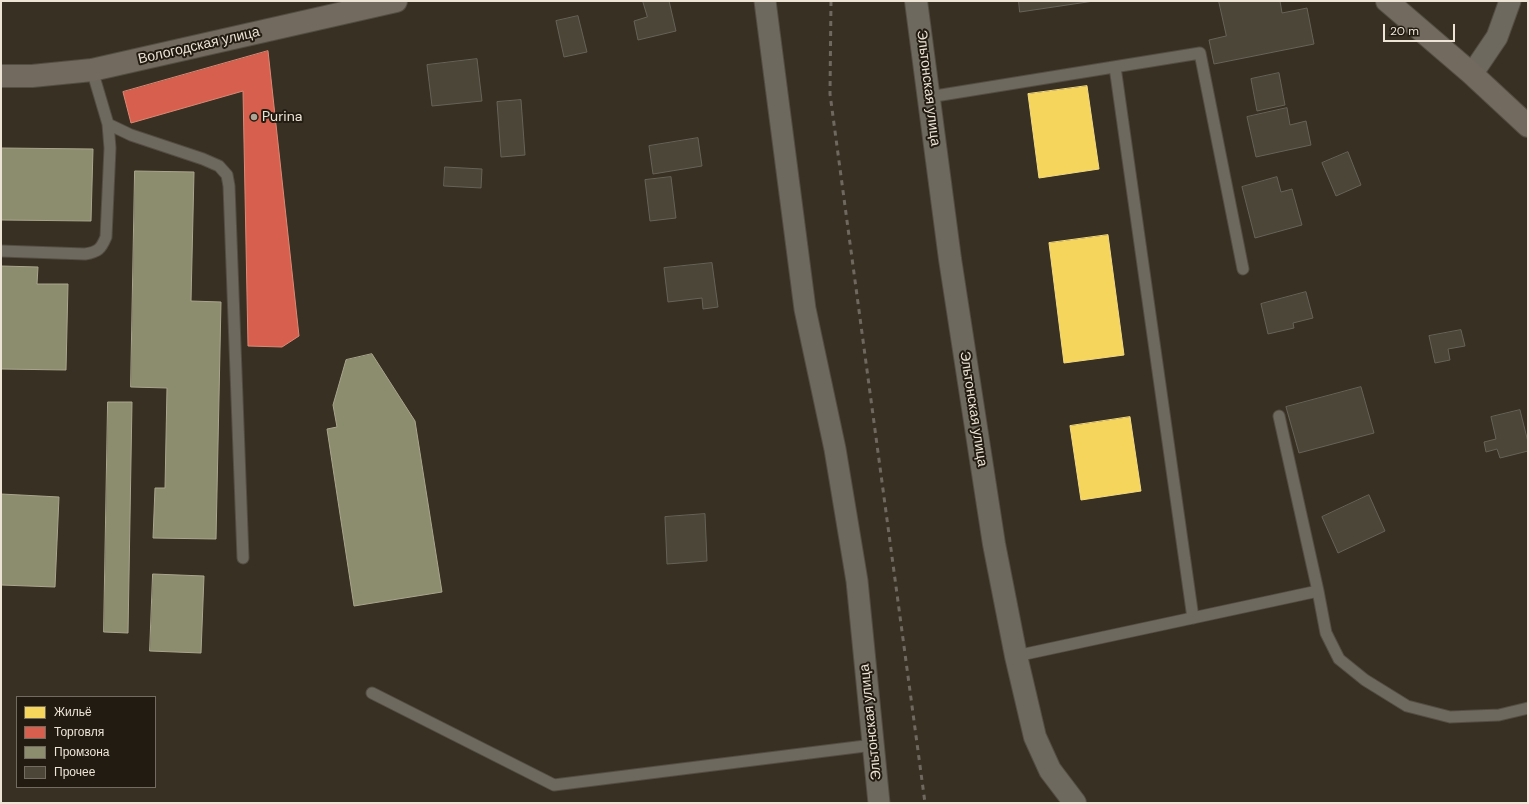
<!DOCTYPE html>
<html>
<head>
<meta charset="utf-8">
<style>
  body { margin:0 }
  #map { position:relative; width:1529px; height:804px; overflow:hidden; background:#383023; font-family:"DM Sans",sans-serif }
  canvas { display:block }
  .frame { position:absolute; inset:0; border:2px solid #ede4d6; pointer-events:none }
  .legend { position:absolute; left:16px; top:696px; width:140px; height:92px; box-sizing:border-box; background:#221b11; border:1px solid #736b60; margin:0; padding:5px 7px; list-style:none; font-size:12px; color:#ede4d6 }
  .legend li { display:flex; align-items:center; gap:8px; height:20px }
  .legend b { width:20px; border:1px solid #736b60 }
  .scale { position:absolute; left:1383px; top:24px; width:72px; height:18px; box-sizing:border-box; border:2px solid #ede4d6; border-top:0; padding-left:5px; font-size:12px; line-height:14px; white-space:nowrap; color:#ede4d6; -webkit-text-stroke:3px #221b11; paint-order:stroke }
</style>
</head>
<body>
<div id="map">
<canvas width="1529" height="804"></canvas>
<div class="frame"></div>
<ul class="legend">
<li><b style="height:11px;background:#f6d55c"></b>Жильё</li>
<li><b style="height:11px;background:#d6604d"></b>Торговля</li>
<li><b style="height:11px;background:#8c8c6e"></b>Промзона</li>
<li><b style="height:11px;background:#4b4638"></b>Прочее</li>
</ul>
<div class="scale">20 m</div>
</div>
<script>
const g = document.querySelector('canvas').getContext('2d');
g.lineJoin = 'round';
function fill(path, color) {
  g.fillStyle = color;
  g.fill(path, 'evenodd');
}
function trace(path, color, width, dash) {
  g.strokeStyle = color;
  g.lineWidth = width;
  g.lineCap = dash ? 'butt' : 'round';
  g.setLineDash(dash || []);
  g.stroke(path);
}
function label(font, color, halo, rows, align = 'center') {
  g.font = font + ' "DM Sans",sans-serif';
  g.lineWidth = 4;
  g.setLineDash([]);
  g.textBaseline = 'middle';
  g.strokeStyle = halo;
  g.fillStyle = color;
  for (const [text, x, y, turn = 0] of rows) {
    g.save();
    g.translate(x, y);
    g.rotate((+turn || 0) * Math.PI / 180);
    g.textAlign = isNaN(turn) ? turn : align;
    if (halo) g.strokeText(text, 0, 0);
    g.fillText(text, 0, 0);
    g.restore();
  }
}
const homes = new Path2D(`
  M1087 86 1099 169 1039 178 1028 94Z
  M1108 235 1124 355 1064 363 1049 243Z
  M1130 417 1141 491 1081 500 1070 426Z`);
const shops = new Path2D(`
  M268 51 299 336 282 347 248 346 243 91 131 123 123 92Z`);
const industry = new Path2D(`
  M1 148 93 149 91 221 1 220Z
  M135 171 194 172 191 301 221 302 216 539 153 538 155 488H165L167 388 131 387Z
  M1 266 38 267 37 284H68L66 370 1 369Z
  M372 354 415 421 442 592 354 606 327 429 337 427 333 405 346 360Z
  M108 402H132L128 633 104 632Z
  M1 494 59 497 55 587 1 585Z
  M153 574 204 576 201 653 150 651Z`);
const building = new Path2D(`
  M643 1H669L676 31 638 40 634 21 647 17Z
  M1019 1H1094L1020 12Z
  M1219 1H1280L1282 13 1307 8 1314 44 1214 64 1209 40 1226 36Z
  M578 16 587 52 564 57 556 21Z
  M477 59 482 101 432 106 427 65Z
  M1279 73 1285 105 1257 111 1251 79Z
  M521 100 525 155 501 157 497 102Z
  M1287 108 1290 125 1306 121 1311 145 1256 157 1247 117Z
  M698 138 702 166 653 174 649 146Z
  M1348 152 1361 185 1336 196 1322 163Z
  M445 167 482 169 481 188 444 186Z
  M671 177 676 218 650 221 645 180Z
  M1277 177 1281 192 1292 189 1302 225 1255 238 1242 187Z
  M712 263 718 307 703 309 702 298 668 302 664 268Z
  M1306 292 1313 318 1293 323 1294 328 1268 334 1261 304Z
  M1461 330 1465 346 1448 349 1450 360 1435 363 1429 336Z
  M1361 387 1374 433 1299 453 1286 407Z
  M1520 410 1528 442V451L1500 458 1497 449 1486 452 1484 442 1496 439 1491 417Z
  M1369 495 1385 531 1338 553 1322 517Z
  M705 514 707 561 667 564 665 517Z`);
const service = new Path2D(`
  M1115 67 1193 618
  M929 97 1200 53 1243 269
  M108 124 131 135 203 159 219 166 227 175 229 186 243 558
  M1 251 85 254C98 252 101 249 106 237L110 148 108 124 92 70
  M1318 591 1326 633 1339 659 1365 680 1407 706 1450 717 1499 715 1528 708
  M1016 656 1318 591 1279 416
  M372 693 554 785 873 745`);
const minor = new Path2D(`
  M765 1 805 309 835 449 857 581 879 803
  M1472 74 1497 37 1510 1`);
const tertiary = new Path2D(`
  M916 1 950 259 994 544 1016 656 1035 737 1050 770 1075 803`);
const secondary = new Path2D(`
  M1387 1 1472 74 1528 126
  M1 76H32L92 70 396 1`);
const rail = new Path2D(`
  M831 1 830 94 925 803`);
const markers = [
  [254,117,4,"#aea597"]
];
const streetNames = [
  ["Вологодская улица",199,46,-13],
  ["Эльтонская улица",928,88,83],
  ["Эльтонская улица",973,409,81],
  ["Эльтонская улица",871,722,-96]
];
const poiNames = [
  ["Purina",262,117]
];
fill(homes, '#f6d55c');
trace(homes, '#f3da81', 1);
fill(shops, '#d6604d');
trace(shops, '#dd8876', 1);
fill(industry, '#8c8c6e');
trace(industry, '#a9a68d', 1);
fill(building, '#4b4638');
trace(building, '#666257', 1);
trace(service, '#534d42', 13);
trace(minor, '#534d42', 23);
trace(tertiary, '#534d42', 24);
trace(secondary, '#534d42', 24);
trace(service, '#6e695f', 11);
trace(minor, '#6e695f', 21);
trace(tertiary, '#6e695f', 22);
trace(secondary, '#736a5f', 22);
trace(rail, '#6f685f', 3, [5, 5]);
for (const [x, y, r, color] of markers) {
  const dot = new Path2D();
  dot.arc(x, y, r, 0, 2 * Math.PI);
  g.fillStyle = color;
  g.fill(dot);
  trace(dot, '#221b11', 1.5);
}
label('14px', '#ede4d6', '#221b11', streetNames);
label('14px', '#ede4d6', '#221b11', poiNames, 'left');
</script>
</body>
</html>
